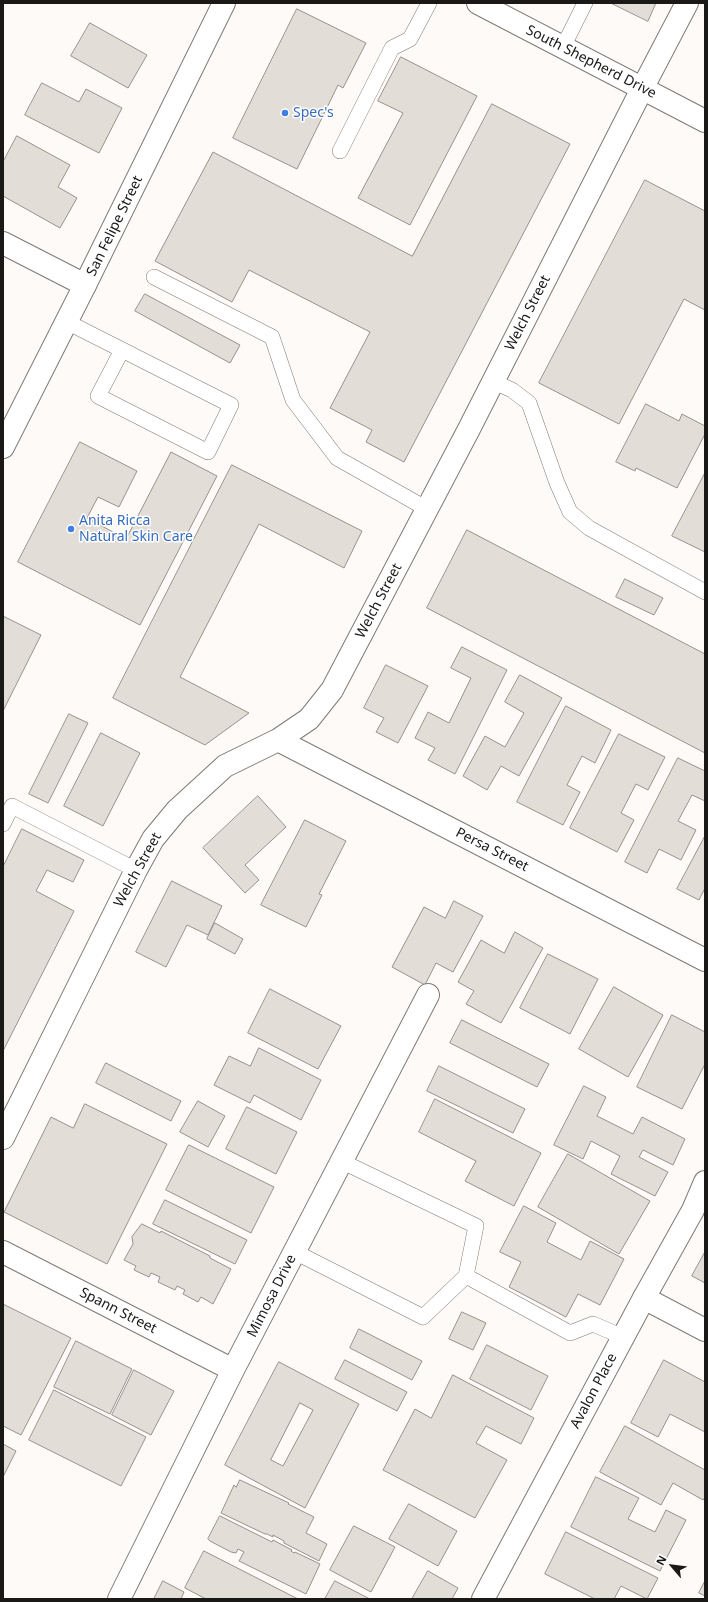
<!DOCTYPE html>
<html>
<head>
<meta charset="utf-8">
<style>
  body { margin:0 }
  #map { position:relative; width:708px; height:1602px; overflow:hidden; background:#fefaf7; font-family:"Noto Sans",sans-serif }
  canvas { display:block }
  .frame { position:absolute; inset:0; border:4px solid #1b1917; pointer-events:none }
  .north { position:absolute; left:652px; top:1546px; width:40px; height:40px; -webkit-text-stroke:3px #fff; paint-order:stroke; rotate:298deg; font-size:11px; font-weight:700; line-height:16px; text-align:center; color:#1b1917 }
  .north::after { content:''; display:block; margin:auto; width:14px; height:18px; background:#1b1917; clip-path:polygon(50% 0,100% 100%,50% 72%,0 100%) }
</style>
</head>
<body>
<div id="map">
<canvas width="708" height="1602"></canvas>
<div class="frame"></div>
<div class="north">N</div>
</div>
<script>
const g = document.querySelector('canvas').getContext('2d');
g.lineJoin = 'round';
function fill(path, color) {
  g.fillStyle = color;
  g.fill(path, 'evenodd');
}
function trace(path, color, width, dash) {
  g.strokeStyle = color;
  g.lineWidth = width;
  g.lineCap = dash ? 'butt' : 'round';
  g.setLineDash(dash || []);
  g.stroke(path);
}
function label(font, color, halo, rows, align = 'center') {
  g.font = font + ' "Noto Sans",sans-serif';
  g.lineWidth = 3;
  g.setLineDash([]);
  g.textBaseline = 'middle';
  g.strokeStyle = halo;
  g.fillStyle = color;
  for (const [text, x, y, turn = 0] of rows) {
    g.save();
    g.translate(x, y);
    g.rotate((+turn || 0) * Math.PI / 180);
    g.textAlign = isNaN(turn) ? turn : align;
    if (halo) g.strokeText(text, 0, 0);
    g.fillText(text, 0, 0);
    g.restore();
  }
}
const building = new Path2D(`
  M611 3H656L648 21Z
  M297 9 366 43 343 88 338 85 297 169 233 138Z
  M90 23 147 55 128 88 71 56Z
  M401 57 477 96 410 225 358 198 403 113 378 101Z
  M42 83 79 102 86 89 122 108 99 153 25 115Z
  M492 104 570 144 404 462 366 442 372 430 330 408 370 332 249 270 232 302 155 261 213 152 412 256Z
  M17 136 70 165 58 187 77 198 60 228 3 196V162Z
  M645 180 705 211V310L684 299 619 424 539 383Z
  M145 294 240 345 230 363 135 311Z
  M646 404 679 421 682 414 705 426V434L677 488 636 468 635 471 616 462Z
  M80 442 137 471 119 507 98 497 87 518 126 539 171 452 217 476 140 625 18 562Z
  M232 465 362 531 344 568 259 524 180 677 249 713 205 745 113 698Z
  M705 473V552L672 536Z
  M467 530 705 654V753L427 608Z
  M625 579 663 598 654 615 616 597Z
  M3 616 41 635 3 711Z
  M462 647 507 670 455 774 428 760 435 748 415 738 428 712 449 723 471 678 451 668Z
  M386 665 428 686 398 743 376 732 384 718 364 708Z
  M520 675 562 698 519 776 501 766 487 790 463 776 485 736 505 747 524 713 505 702Z
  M566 706 611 730 595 763 582 756 567 785 580 792 563 825 517 802Z
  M69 714 88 723 48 803 29 794Z
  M101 733 140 753 103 826 64 806Z
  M619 734 665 757 648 790 636 784 621 813 634 820 617 852 570 828Z
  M678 758 705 771V801L692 795 678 821 696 830 681 860 659 849 647 873 625 862Z
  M258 796 286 827 245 865 259 880 245 893 203 848Z
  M305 820 346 841 319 894 322 895 306 927 261 905Z
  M22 829 84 860 73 882 47 870 36 891 74 911 3 1051V867Z
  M705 836V888L699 900 677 889Z
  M172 881 222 906 208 935 187 925 166 967 136 952Z
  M454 901 483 916 453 972 436 963 425 985 392 967 424 907 445 918Z
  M215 923 243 939 235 954 207 939Z
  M515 932 543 948 501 1023 466 1004 474 991 458 982 481 940 504 953Z
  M548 954 598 979 570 1034 520 1008Z
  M614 987 663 1015 628 1077 579 1049Z
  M270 989 341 1026 318 1069 248 1033Z
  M672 1015 705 1032V1064L682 1109 637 1087Z
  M462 1020 549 1064 537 1087 450 1043Z
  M259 1048 321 1080 301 1120 254 1095 250 1103 214 1085 229 1056 250 1066Z
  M106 1063 181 1101 171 1121 96 1083Z
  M439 1066 525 1109 513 1133 427 1091Z
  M584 1086 606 1097 597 1116 633 1134 642 1117 685 1139 673 1165 643 1150 639 1157 668 1172 655 1196 611 1174 620 1156 591 1141 583 1159 554 1145Z
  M435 1099 541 1153 514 1206 465 1181 476 1161 419 1132Z
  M198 1101 225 1116 208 1147 180 1132Z
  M85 1104 167 1144 107 1264 4 1212 51 1117 73 1128Z
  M247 1107 297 1132 276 1174 226 1149Z
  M189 1145 274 1187 251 1233 166 1190Z
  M568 1154 650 1201 619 1254 538 1207Z
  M165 1200 247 1240 235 1264 153 1224Z
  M524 1206 556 1223 547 1242 581 1260 590 1241 624 1259 600 1305 578 1294 566 1317 509 1287 521 1262 500 1252Z
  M142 1224 160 1233 161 1231 210 1256V1258L231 1269 213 1304 201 1297 198 1302 183 1294 185 1290 177 1286 175 1290 158 1282 160 1277 151 1273 149 1277 134 1270 136 1266 124 1260 133 1244 132 1237Z
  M705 1252V1283L692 1276Z
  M3 1304 71 1338 21 1435 3 1426Z
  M462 1312 486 1323 473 1350 449 1339Z
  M359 1329 422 1361 412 1380 350 1348Z
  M76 1341 132 1369 110 1414 54 1387Z
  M487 1345 548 1376 531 1410 470 1379Z
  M345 1360 407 1392 397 1411 335 1379Z
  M664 1360 705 1382V1432L670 1414 658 1437 631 1423Z
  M279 1362 359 1404 305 1508 225 1465ZM300 1403 313 1410 283 1466 271 1460Z
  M134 1370 174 1391 151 1435 112 1415Z
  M453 1375 534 1418 521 1444 486 1426 476 1443 507 1460 475 1518 383 1470 415 1409 431 1418Z
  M54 1390 146 1437 121 1486 29 1440Z
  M625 1426 705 1470V1497L703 1500 673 1483 661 1505 600 1472Z
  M3 1444 16 1451 3 1477Z
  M596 1477 639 1498 628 1519 655 1532 666 1510 686 1520 660 1571 571 1527Z
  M240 1480 289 1503 288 1504 314 1517 306 1533 327 1544 319 1561 284 1543V1541L273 1535V1537L267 1534H265L221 1513 234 1485 236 1487Z
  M409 1504 457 1531 438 1566 389 1539Z
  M220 1516 272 1542 273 1540 292 1550 291 1551 294 1553 295 1552 320 1564 306 1594 239 1561 244 1552 238 1549 236 1553 231 1552 210 1541 208 1539Z
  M354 1526 395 1547 371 1592 330 1570Z
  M566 1532 658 1578 647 1599 621 1586 614 1599H595L545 1574Z
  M204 1551 298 1599H206L185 1588Z
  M428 1571 458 1588 452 1599H412Z
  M163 1581 184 1592 181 1599H154Z
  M335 1581 370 1599H325Z
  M705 1581V1596L699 1593Z`);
const service = new Path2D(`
  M563 47 585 3
  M340 151 392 48 410 39 429 3
  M154 277 272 337 293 400 337 458 427 509
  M67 322 231 405 208 452 98 396 122 350
  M494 382 512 390 529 403 557 483 570 512 589 528 705 592
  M3 824 12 806 136 870
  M341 1161 476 1226 466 1276
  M295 1252 423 1317 466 1276 570 1333 593 1324 623 1337`);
const minor = new Path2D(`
  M3 243 85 285
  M278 740 705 960
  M3 1138 136 870 153 839 177 810 225 766 278 740 309 719 332 690 469 429 642 89
  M3 1252 233 1370
  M644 1298 705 1330
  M119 1599 233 1370 428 995`);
const tertiary = new Path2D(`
  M642 89 687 3
  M3 447 85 285 224 3
  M483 1599 644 1298 693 1210 705 1182`);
const primary = new Path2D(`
  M478 3 705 121`);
const markers = [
  [285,113,4,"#3f7fe0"],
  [71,529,4,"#3f7fe0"]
];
const streetNames = [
  ["South Shepherd Drive",591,62,27],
  ["San Felipe Street",115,226,-64],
  ["Welch Street",528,313,-63],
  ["Welch Street",379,601,-62],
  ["Persa Street",492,850,27],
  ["Welch Street",138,870,-61],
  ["Mimosa Drive",272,1296,-63],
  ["Spann Street",118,1311,27],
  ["Avalon Place",594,1391,-62]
];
const shopNames = [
  ["Spec's",293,113],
  ["Anita Ricca",79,521],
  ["Natural Skin Care",79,537]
];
fill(building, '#e3ddd7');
trace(building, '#97918c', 1);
trace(service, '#807a75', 16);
trace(minor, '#807a75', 24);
trace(tertiary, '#807a75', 24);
trace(primary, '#807a75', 24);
trace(service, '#fff', 15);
trace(minor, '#fff', 22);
trace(tertiary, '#fff', 22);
trace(primary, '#fff', 22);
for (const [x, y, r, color] of markers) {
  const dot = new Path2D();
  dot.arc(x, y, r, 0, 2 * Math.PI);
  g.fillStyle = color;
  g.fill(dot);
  trace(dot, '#fff', 1.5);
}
label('14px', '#1b1917', '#fff', streetNames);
label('14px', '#366cbe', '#fff', shopNames, 'left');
</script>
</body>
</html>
